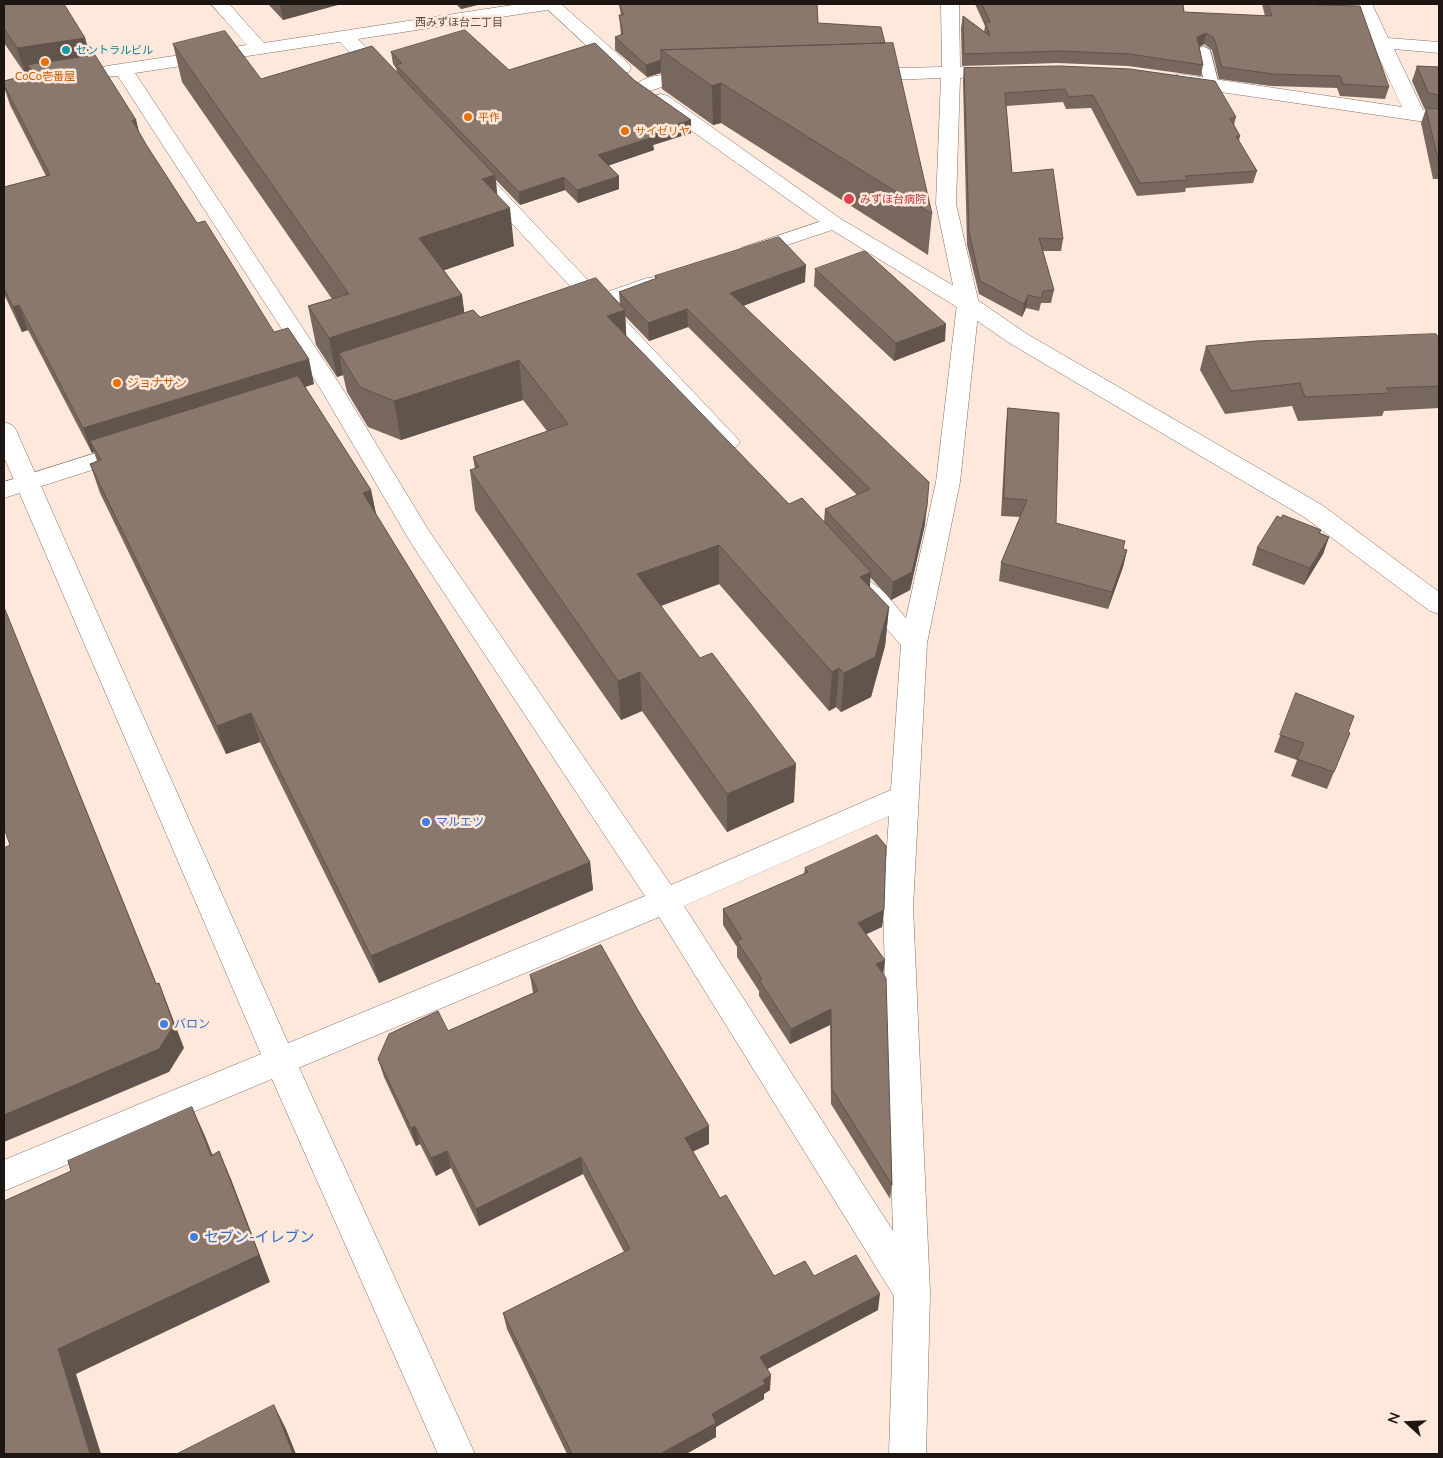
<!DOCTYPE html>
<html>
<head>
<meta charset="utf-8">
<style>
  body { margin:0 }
  #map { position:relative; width:1443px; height:1458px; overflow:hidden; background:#fee8db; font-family:Lato,sans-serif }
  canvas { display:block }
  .frame { position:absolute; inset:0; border:5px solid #1e1612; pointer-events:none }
  .north { position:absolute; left:1383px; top:1398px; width:50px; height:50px; -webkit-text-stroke:4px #fee8db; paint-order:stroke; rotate:290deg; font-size:14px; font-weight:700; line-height:20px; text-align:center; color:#1e1612 }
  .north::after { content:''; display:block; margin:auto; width:18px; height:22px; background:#1e1612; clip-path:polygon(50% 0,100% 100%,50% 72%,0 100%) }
</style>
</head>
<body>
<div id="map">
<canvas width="1443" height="1458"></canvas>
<div class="frame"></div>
<div class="north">N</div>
</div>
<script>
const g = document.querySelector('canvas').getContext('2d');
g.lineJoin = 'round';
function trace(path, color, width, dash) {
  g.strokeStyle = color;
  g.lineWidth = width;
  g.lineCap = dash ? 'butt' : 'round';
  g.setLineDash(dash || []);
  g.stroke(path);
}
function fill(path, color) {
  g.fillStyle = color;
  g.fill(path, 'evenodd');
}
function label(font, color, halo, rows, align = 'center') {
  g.font = font + ' Lato,"Noto Sans JP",sans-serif';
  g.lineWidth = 5;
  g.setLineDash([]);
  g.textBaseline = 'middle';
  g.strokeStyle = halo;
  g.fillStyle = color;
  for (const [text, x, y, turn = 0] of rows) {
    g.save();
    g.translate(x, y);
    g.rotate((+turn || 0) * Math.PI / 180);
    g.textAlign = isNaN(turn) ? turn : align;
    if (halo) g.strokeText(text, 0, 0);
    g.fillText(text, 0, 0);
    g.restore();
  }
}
const service = new Path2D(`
  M1203 46 1210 50 1219 85 1217 88H1207L1205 85 1196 50Z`);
const minor = new Path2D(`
  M211 4H229L264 43 519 4H562L559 8 553 9 358 39 394 78 392 82H378L340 42 135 73 342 388 429 531 671 885 891 790 901 645 850 587 854 581C876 574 892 603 906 618L936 482 957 304 936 204 941 78 863 81 856 79 854 75 856 71 863 69 942 67 941 4H959L960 67 974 68 976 72 974 76 960 78 956 204 979 304 960 482 927 643 913 907 930 1293 926 1454H889L894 1296 659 917 291 1071 280 1075 269 1071 264 1061 269 1051 645 896 411 543 320 388 118 76H100L98 72 100 68 107 66 247 45ZM889 816 883 907 893 1231 684 906Z
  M1354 4H1372L1388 38 1439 42V53L1394 49 1423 110 1439 112V124L1180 86 1173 84 1171 80 1173 76 1180 74 1402 107Z
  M698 73 705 75 707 79 705 83 665 86 643 93 636 91 634 87C644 72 681 74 698 73Z
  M485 177 492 179 601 294 647 278 655 277 663 278 666 283 663 288 611 305 736 437 740 442 736 447 728 450 720 447 593 311 577 316 569 314 566 309 569 304 583 300 478 187 475 183 478 179Z
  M834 217 841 219 844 223 841 227 748 258 741 256 737 252 741 248Z
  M134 441 142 444 146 449 142 454 4 498V482Z`);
const tertiary = new Path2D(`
  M542 4H561L629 64 631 68 629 72H615Z
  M661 94 668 96 841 219 976 299 1027 334 1322 505 1439 592V614L1430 611 1304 517 1011 344 960 309 827 227 654 104 651 100 654 96Z
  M4 422 12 425 16 430 296 1061 475 1454H438L272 1079 4 1191V1160L261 1054 4 457Z`);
const wall = new Path2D(`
  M4 4 85 38 90 56 136 120 139 133 147 146 197 223 274 332 314 384 305 387 371 490 376 514 590 862 593 890 379 983 260 742 226 754 100 493 90 464 97 461 94 452 92 453 28 330 22 332 4 294V187L46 176 10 105 4 87V81L31 74 26 75 4 43Z
  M268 4H341L283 20Z
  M456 4H481L461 9Z
  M619 4H817L818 23 885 43 932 214 928 255 721 123 713 125 662 89 661 73 647 77 615 50V37L621 35 619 15H621Z
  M975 4H1183L1184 12 1265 16 1262 4H1318L1389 87 1385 99 1340 96 1337 88 1271 86 1219 79 1212 50 1204 44 1199 47 1203 65 1201 76 1128 66 1058 63 962 66 961 28 963 16 984 32 985 26Z
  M173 44 261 79 397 73 396 68 393 64 391 52 509 70 634 80 691 120V133L653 145 654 150 608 165 619 189 578 203 565 190 520 205 496 180 497 195 514 246 444 270 462 295 464 312 480 317 620 304 619 292 655 279V276L805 282 743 306 925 524 910 590 891 600 870 577V587L889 607 885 646 871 697 841 712 836 707 829 711 719 584 661 606 794 802 727 832 642 711 621 720 475 510 470 470 475 469 473 457 547 431 523 400 401 440 368 427 347 392 343 375 337 377 316 345 308 306 332 299 182 82ZM625 316 649 341 688 327 857 495 825 509 824 522 789 504 626 337Z
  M1417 66 1439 67V186L1438 179H1433L1421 123 1426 109 1424 108 1412 81Z
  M964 68 1236 117 1234 125 1240 136 1239 141 1257 171 1253 183 1186 188 1185 192 1137 196 1091 108 1066 109 1063 102 1006 106 1012 173 1063 239 1061 251H1043L1054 290 1051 303H1041L1039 311 1026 308 1022 317 979 294 967 245 963 81Z
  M815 269 945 341 894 361 814 286Z
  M1439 336V408L1384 411 1382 416 1298 421 1292 406 1225 414 1200 370 1206 346Z
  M1008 408 1056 523 1127 550 1123 567 1108 609 999 581 1001 563 1020 517 1001 516 1006 425Z
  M1281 518 1321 530 1320 533 1329 537 1323 554 1304 585 1252 565 1257 548Z
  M1296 693 1348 732 1350 733 1327 789 1291 776 1297 760 1274 752Z
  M805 868 884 910 882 927 866 934 883 974 892 1185 890 1199 831 1104 830 1025 790 1044 759 996V991L737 957V947L723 925V909L804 874Z
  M530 975 639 1012 709 1126V1144L693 1151 720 1198 774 1276H814L878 1310 767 1369 770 1390 764 1394V1399L716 1427V1437L686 1454H567L507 1329 503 1313 624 1252 583 1174 479 1226 451 1168 436 1176 420 1144 416 1146 384 1077 378 1059 448 1031 533 993Z`);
const shadedWall = new Path2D(`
  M280 4H341L283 20Z
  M460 4H481L461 9Z
  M1206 33 1204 44 1194 49 1197 37Z
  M85 38 93 65H28L31 74 26 75 17 48Z
  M661 60V73L647 77 646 65Z
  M721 83V123L713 125 712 86Z
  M132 120H136L142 144Z
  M691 120V133L653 145 654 150 599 169 598 155 650 133Z
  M495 175 499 211 510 208 514 246 425 277 419 238 482 179Z
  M619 176V189L578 203 577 190Z
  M564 177 565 190 520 205 519 192Z
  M806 265 805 282 730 311V293Z
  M462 295 467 334 339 353 343 375 337 377 329 338Z
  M1028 295 1026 308 1022 317 1024 304Z
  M19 305 28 330 22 332 13 307Z
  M687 309 688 327 649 341 648 323Z
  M625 310 627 349 607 316Z
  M946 324 945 341 894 361 896 343Z
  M309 359 314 384 96 452 90 441 94 452 92 453 83 428Z
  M519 360 523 400 401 440 394 401Z
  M371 490 377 519 363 493Z
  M927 506 925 524 910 590 891 600 893 582Z
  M1329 537 1323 554 1304 585 1310 568Z
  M719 545V584L639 614 637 574Z
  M1127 550 1123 567 1108 609 1112 592Z
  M871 572 868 611 860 577Z
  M4 606 166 1007 156 984Z
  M889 607 885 646 871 697 841 712 844 673Z
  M839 668 836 707 829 711 832 672Z
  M640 672 642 711 621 720 618 681Z
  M251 713 260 742 226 754 217 726Z
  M796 764 794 802 727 832V794Z
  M590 862 593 890 379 983 371 956Z
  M884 910 882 927 856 939 858 923Z
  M885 960 883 976 876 964Z
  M159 983 168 1006 184 1048 169 1072 4 1142V1115Z
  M831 1009 830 1025 790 1044 791 1029Z
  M192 1107 205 1136 224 1184 211 1156Z
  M415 1126 420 1144 416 1146 411 1128Z
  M709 1126V1144L686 1155 685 1138Z
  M219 1151 231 1179 270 1282 76 1374 101 1454H90L58 1349Z
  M447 1151 451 1168 436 1176 431 1158Z
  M581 1157 583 1174 479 1226 476 1209Z
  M880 1294 878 1310 760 1373V1357Z
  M771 1375 770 1390 764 1394V1399L716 1427V1437L686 1454H660L712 1414Z
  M274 1405 286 1429 296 1454H293Z`);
const building = new Path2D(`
  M4 4H64L85 38 17 48 4 28Z
  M620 4H817L818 23 881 27 885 43 661 50V60L646 65 615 37 623 34 619 15H623Z
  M982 4H1183L1184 12 1272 16 1268 4H1318V5L1360 6 1389 87 1343 84 1340 76 1274 74 1222 67 1214 38 1206 33 1197 37 1203 65 1130 54 1060 51 964 54 963 16 990 36 985 22H990Z
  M465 30 509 70 595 43 634 80 691 120 650 133 653 137 598 155 619 176 577 190 564 177 519 192 396 65 402 63 391 52Z
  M225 31 261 79 372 46 495 175 482 179 510 208 419 238 462 295 329 338 308 306 349 294 173 44Z
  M893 43 932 214 721 83 712 86 661 50Z
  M95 55 136 120H132L147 146 197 223 205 221 274 332 288 328 309 359 83 428 19 305 13 307 4 288V187L50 175 4 85V81L34 73 28 65Z
  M1060 66 1130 69 1215 81 1236 117 1230 118 1240 136H1236L1257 171 1185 176 1188 180 1140 183 1093 95 1068 97 1065 89 1005 93 1012 173 1053 169 1063 239 1039 238 1054 290 1043 291 1041 298 1028 295 1024 304 980 281 969 232 964 68Z
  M1417 66 1439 67V95L1429 93Z
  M1426 108 1439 109V163Z
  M779 237 806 265 730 293 929 482 927 506 912 572 893 582 825 509 870 489 687 309 648 323 619 292 657 278 655 276Z
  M865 251 946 324 896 343 815 269Z
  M596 278 625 310 607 316 789 504 802 498 871 572 860 577 889 607 875 657 844 673 839 668 832 672 719 545 637 574 700 658 712 653 796 764 727 794 640 672 618 681 470 470 479 467 473 457 568 424 519 360 394 401 360 387 339 353 473 310 480 317Z
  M1436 334 1437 336H1439V386L1386 388 1390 393 1305 397 1300 383 1231 391 1206 346 1256 341Z
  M298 376 371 490 363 493 590 862 371 956 251 713 217 726 90 464 101 460 90 441Z
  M1008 408 1059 413 1056 523 1125 541 1123 549 1127 550 1112 592 1001 563 1027 500 1004 498Z
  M1283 515 1321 530 1319 533 1329 537 1310 568 1257 548 1277 516 1281 518Z
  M4 607 156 984 159 983 174 1025 159 1049 4 1115V848L10 845 4 828Z
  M1296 693 1354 716 1348 732 1350 733 1334 772 1297 759 1304 743 1280 735Z
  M877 835 886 846 884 910 858 923 885 960 876 964 886 978 892 1185 832 1089 831 1009 791 1029 759 980 762 979 737 941 742 939 723 909 808 872 805 868Z
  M601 945 639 1012 709 1126 685 1138 720 1198 726 1195 774 1276 805 1261 814 1276 856 1255 880 1294 760 1357 771 1375 763 1380 765 1384 712 1414 716 1423 660 1454H572L503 1313 630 1249 581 1157 476 1209 447 1151 431 1158 415 1126 411 1128 378 1059 389 1034 438 1011 448 1031 538 991 530 975Z
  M192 1107 211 1156 219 1151 259 1255 58 1349 90 1454H4V1201L71 1171 68 1161Z
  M274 1405 293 1454H177Z`);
const markers = [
  [66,50,5,"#0f9aa8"],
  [45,62,5,"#e8710a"],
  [468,117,5,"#e8710a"],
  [625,131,5,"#e8710a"],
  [849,199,6,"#e0444e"],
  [117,383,5,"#e8710a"],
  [426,822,5,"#3f7fe0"],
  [164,1024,5,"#3f7fe0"],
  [194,1237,5,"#3f7fe0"]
];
const farNeighbourhoodnames = [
  ["西みずほ台二丁目",459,22]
];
const farCulturenames = [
  ["セントラルビル",76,50]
];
const farFoodnames = [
  ["CoCo壱番屋",45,76,"center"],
  ["平作",478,117],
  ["サイゼリヤ",635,131]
];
const farHealthnames = [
  ["みずほ台病院",860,199]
];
const foodNames = [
  ["ジョナサン",127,383]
];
const shopNames = [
  ["マルエツ",436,822],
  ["バロン",174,1024]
];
const nearShopnames = [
  ["セブン-イレブン",204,1237]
];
trace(service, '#837065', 2);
trace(minor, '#837065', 1);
trace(tertiary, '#837065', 1);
fill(service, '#fff');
fill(minor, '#fff');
fill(tertiary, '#fff');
fill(wall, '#77675d');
fill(shadedWall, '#61544c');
fill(building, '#8a786c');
trace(building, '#61544c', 1);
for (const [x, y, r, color] of markers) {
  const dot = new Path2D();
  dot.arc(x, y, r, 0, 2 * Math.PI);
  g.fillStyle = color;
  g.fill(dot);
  trace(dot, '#fee8db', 2);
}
label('11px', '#5c4a3f', '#fee8db', farNeighbourhoodnames);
label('11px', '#0d838f', '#fee8db', farCulturenames, 'left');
label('11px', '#c56008', '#fee8db', farFoodnames, 'left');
label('11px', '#be3a42', '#fee8db', farHealthnames, 'left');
label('12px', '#c56008', '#fee8db', foodNames, 'left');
label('12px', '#366cbe', '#fee8db', shopNames, 'left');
label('15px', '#366cbe', '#fee8db', nearShopnames, 'left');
</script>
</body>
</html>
